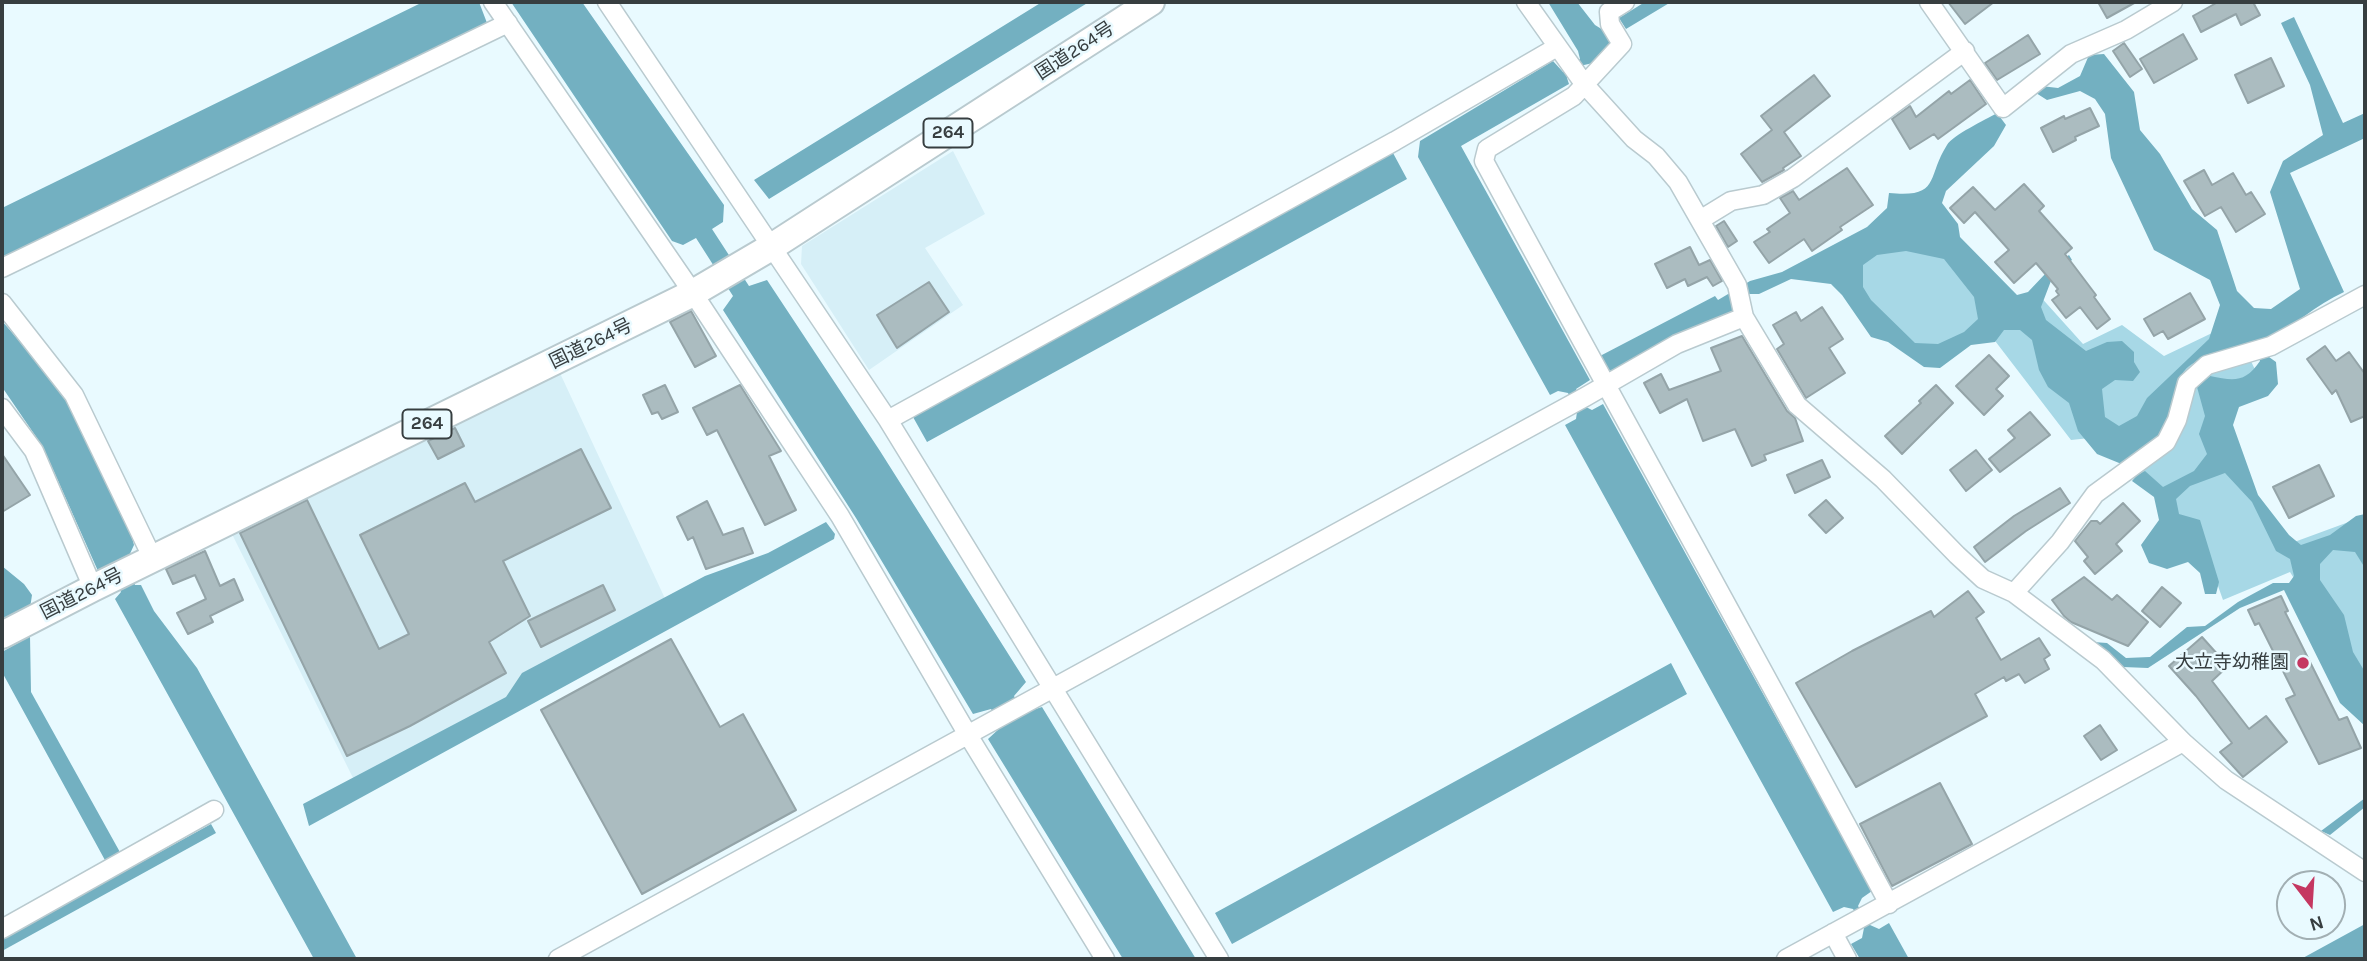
<!DOCTYPE html>
<html>
<head>
<meta charset="utf-8">
<style>
  body { margin:0 }
  #map { position:relative; width:2367px; height:961px; overflow:hidden; background:#e9faff; font-family:Karla,sans-serif }
  canvas { display:block }
  .frame { position:absolute; inset:0; border:4px solid #373e40; pointer-events:none }
  .north { position:absolute; left:2276px; top:870px; width:70px; height:70px; box-sizing:border-box; background:#e9faff; border:2px solid #a2afb3; border-radius:50%; rotate:163deg; font-size:19px; font-weight:700; line-height:28px; text-align:center; color:#373e40 }
  .north::after { content:''; display:block; margin:auto; width:24px; height:32px; background:#c53761; clip-path:polygon(50% 0,100% 100%,50% 72%,0 100%) }
</style>
</head>
<body>
<div id="map">
<canvas width="2367" height="961"></canvas>
<div class="frame"></div>
<div class="north">N</div>
</div>
<script>
const g = document.querySelector('canvas').getContext('2d');
g.lineJoin = 'round';
function fill(path, color) {
  g.fillStyle = color;
  g.fill(path, 'evenodd');
}
function trace(path, color, width, dash) {
  g.strokeStyle = color;
  g.lineWidth = width;
  g.lineCap = dash ? 'butt' : 'round';
  g.setLineDash(dash || []);
  g.stroke(path);
}
function label(font, color, halo, rows, align = 'center') {
  g.font = font + ' Karla,"Noto Sans JP",sans-serif';
  g.lineWidth = 5;
  g.setLineDash([]);
  g.textBaseline = 'middle';
  g.strokeStyle = halo;
  g.fillStyle = color;
  for (const [text, x, y, turn = 0] of rows) {
    g.save();
    g.translate(x, y);
    g.rotate((+turn || 0) * Math.PI / 180);
    g.textAlign = isNaN(turn) ? turn : align;
    if (halo) g.strokeText(text, 0, 0);
    g.fillText(text, 0, 0);
    g.restore();
  }
}
const built = new Path2D(`
  M953 151 985 214 925 248 963 305 869 370 801 264 802 246Z
  M559 371 675 620 358 788 230 530Z`);
const green = new Path2D(`
  M1925 198 2015 305 2038 294 2083 344 2122 325 2164 356 2233 323 2266 393 2213 412 2278 548 2365 516V693L2290 572 2223 600 2196 524 2169 521 2118 435 2071 440 1989 333 1917 354 1821 259Z`);
const water = new Path2D(`
  M423 2H479L487 23 2 259V208Z
  M511 2H582L724 205 723 222 712 229 749 286 767 280 880 451 1026 682 1014 696 1023 713 1042 707 1196 959H1123L988 739 1001 727 991 709 973 714 856 518 723 310 733 296 696 238 683 245 672 241Z
  M1042 2H1089L769 199 754 180Z
  M1548 2H1577L1595 25 1608 33 1611 44 1593 63 1584 65 1567 78 1569 84 1461 146 1590 380 1576 389 1586 407 1592 410 1603 404 1872 891 1862 898 1858 906 1870 925 1879 929 1889 923 1909 959H1860L1851 944 1862 938 1864 928 1853 909 1844 907 1833 912 1565 425 1576 419 1577 412 1568 393 1558 391 1550 395 1418 157 1420 141 1553 61 1563 72 1580 59 1578 51Z
  M1645 2H1671L1626 29 1619 18Z
  M2294 17 2343 123 2365 113V138L2290 173 2344 292C2316 305 2293 326 2266 343L2269 357 2276 362 2278 384 2268 396 2239 407 2233 425 2258 495 2289 535 2301 545 2330 535 2356 516 2365 514V568L2355 552 2333 550 2320 564V580L2344 615 2353 652 2365 672V726L2340 703 2284 590 2240 608 2148 668 2123 667 2093 642 2107 643 2126 658 2150 657 2187 627 2205 626 2238 602 2273 583H2289L2294 576 2290 559 2276 551 2252 502 2225 473 2190 486 2176 499 2179 514 2200 520 2219 582 2216 594H2205L2200 573 2188 562 2167 569 2149 563 2141 545 2159 520 2154 497 2132 481 2137 475 2145 471 2163 487 2194 471 2207 454 2199 434 2205 416 2197 387 2210 376C2234 381 2245 383 2260 361L2256 345C2235 350 2211 353 2192 364 2174 375 2178 396 2173 414 2168 433 2142 456 2124 465L2097 454 2078 431 2069 403 2048 387 2039 370 2032 340 2020 330H2004L1995 342 1971 345 1940 368 1924 367 1888 342 1871 337 1842 295 1831 284 1791 279 1759 294H1750L1735 301 1732 312 1684 331 1617 370 1608 371 1600 356 1715 296 1718 300 1750 281 1782 272 1867 227 1887 208 1889 193C1941 198 1926 178 1947 145 1953 135 1985 120 1997 113L2006 125 1994 146 1946 191 1942 203 1958 224 1960 237 2017 295 2028 292 2046 273 2069 255 2072 260 2054 273 2041 307 2046 320 2086 351 2107 342 2122 341 2134 352V362L2140 372 2133 381 2115 380 2102 389 2105 417 2119 426 2137 416 2147 398 2209 339 2220 305 2210 280 2154 250 2111 158 2105 114 2095 99 2080 91 2047 100 2036 93 2041 86 2058 88 2080 76 2089 55 2104 54 2134 92 2140 130 2160 154 2192 209 2217 230 2237 291 2254 308 2271 309 2300 289 2270 192 2283 161 2323 135 2310 85 2281 23ZM1906 251 1944 259 1974 297 1978 319 1964 332 1938 344 1915 343 1871 300 1863 287V265L1877 255Z
  M1393 153 1407 179 927 442 913 417Z
  M2 321 69 398 130 529 134 545 128 558 124 559 135 585H141L154 611 197 668 357 959H314L115 599 121 592 109 567 98 571 43 447 2 387Z
  M826 522 835 534 834 539 309 826 303 804 506 697 522 673 705 576 768 553Z
  M2 566 24 584 32 595 30 608 2 624Z
  M30 636 31 692 121 854 106 862 2 672V652Z
  M1671 663 1687 694 1232 944 1215 913Z
  M2365 798V807L2330 835 2321 831Z
  M211 824 216 833 2 951V939Z
  M2365 924V959H2301Z`);
const building = new Path2D(`
  M1948 2H1994L1965 24Z
  M2098 2H2136L2107 18Z
  M2218 2H2258L2254 4 2260 15 2241 25 2236 14 2201 32 2193 16Z
  M2183 34 2197 59 2154 83 2140 59Z
  M2028 35 2040 54 1997 80 1985 63Z
  M2124 43 2142 69 2130 77 2113 51Z
  M2271 58 2284 86 2248 103 2235 75Z
  M1814 75 1830 96 1784 132 1801 156 1783 168 1784 170 1762 182 1741 154 1772 130 1761 116Z
  M1970 80 1986 104 1938 139 1934 134 1910 149 1892 119 1910 106 1916 117 1949 91 1951 94Z
  M2090 108 2099 126 2075 137 2076 140 2053 152 2041 128 2064 116 2065 119Z
  M1847 168 1873 205 1840 227 1842 230 1812 251 1804 239 1769 263 1754 242 1770 232 1767 229 1790 213 1780 198 1793 191 1799 200Z
  M2204 170 2212 185 2233 173 2246 195 2251 192 2265 214 2236 232 2221 207 2205 216 2184 181Z
  M2024 184 2044 206 2039 211 2072 248 2065 254 2096 295 2094 297 2110 319 2097 329 2080 307 2066 318 2052 300 2059 295 2056 291 2058 289 2036 263 2014 283 1995 262 2009 250 1975 212 1964 223 1950 208 1973 187 1995 210Z
  M1724 221 1737 241 1728 247 1716 226Z
  M1690 247 1699 265 1710 260 1722 281 1713 286 1707 277 1688 286 1685 279 1667 288 1655 264Z
  M929 282 949 312 897 348 877 315Z
  M2190 293 2205 319 2168 339 2163 331 2154 336 2144 319Z
  M1822 307 1843 339 1829 348 1845 373 1806 398 1777 349 1784 344 1773 325 1796 312 1801 321Z
  M691 311 716 356 695 367 670 322Z
  M1742 336 1787 411 1795 418 1803 441 1764 455 1766 460 1752 466 1735 429 1703 441 1687 399 1660 413 1644 383 1661 374 1669 390 1721 371 1711 348Z
  M2325 346 2336 361 2349 352 2365 374V416L2351 422 2336 390 2332 394 2307 359Z
  M1989 355 2009 376 1996 389 2003 396 1984 415 1956 386Z
  M665 385 678 412 662 419 658 412 652 414 643 395Z
  M740 385 781 451 769 456 796 510 765 525 717 430 707 435 693 408Z
  M1936 385 1953 403 1902 454 1885 436 1921 403 1919 401Z
  M2030 412 2050 435 2000 472 1989 459 2015 438 2008 430Z
  M455 428 464 446 438 459 428 441Z
  M581 449 611 508 503 561 530 616 489 642 506 673 410 726 347 756 240 533 307 500 379 649 409 634 360 535 465 483 475 502Z
  M1976 450 1992 470 1966 491 1950 470Z
  M2 454 30 495 2 512Z
  M1822 460 1830 477 1795 493 1787 475Z
  M2319 465 2334 496 2289 518 2273 487Z
  M2060 488 2070 503 2026 531 1985 562 1974 547 2014 516Z
  M1826 500 1843 518 1826 533 1809 515Z
  M707 501 723 535 743 528 753 553 706 569 693 537 688 540 677 517Z
  M2123 503 2140 521 2116 544 2122 551 2095 574 2084 561 2088 557 2075 541 2091 521H2097L2100 524Z
  M205 551 220 586 234 579 243 600 210 616 213 622 188 634 177 613 206 599 195 575 173 584 166 569Z
  M2084 577 2112 600 2117 595 2148 622 2128 646 2071 622 2064 616 2052 600Z
  M603 585 615 610 541 647 528 621Z
  M2162 587 2181 603 2160 627 2142 611Z
  M1968 591 1984 612 1976 618 2001 660 2039 638 2050 655 2044 659 2049 669 2025 683 2019 674 2006 681 2004 677 1975 694 1987 716 1856 787 1796 683 1852 651 1931 611 1934 617Z
  M2281 596 2288 611 2285 612 2339 720 2347 717 2361 748 2319 764 2286 699 2295 695 2259 623 2255 625 2248 610Z
  M2202 637 2228 666 2212 681 2249 729 2266 716 2287 742 2243 777 2220 752 2232 743 2196 696 2169 666Z
  M671 639 720 727 743 714 796 810 642 894 541 710Z
  M2100 725 2117 750 2101 760 2084 736Z
  M1940 783 1972 844 1892 886 1860 824Z`);
const minor = new Path2D(`
  M493 2 693 293 840 516 968 735 1105 959
  M607 2 888 420 1219 959
  M1526 2 1585 85 1634 139 1656 156 1678 182 1737 285 1744 317 1797 405 1883 479 1957 555 1983 579 2014 593 2103 660 2183 742 2226 780 2365 872
  M1625 2 1609 12 1610 24 1622 44 1574 96 1487 149 1484 161C1618 409 1756 655 1889 904
  M1929 2 2003 108 2071 54 2126 30 2173 2
  M1700 220 1731 201 1763 195 1793 178 1965 51
  M2 268 508 23
  M2 303 74 395 153 559
  M2 408 34 451 93 588
  M888 420 1395 141 1557 47
  M2014 593 2060 542 2095 494 2166 442 2177 420 2187 383 2207 365 2271 346 2365 295
  M2 929 214 810
  M1833 933 1847 959
  M558 959 1585 397 1677 344 1744 317
  M1786 959 2183 742`);
const highway = new Path2D(`
  M2 635 93 588 693 293 773 246 1151 2`);
const markers = [
  [2303,663,7,"#c53761"]
];
const shields = [
  [948,133,49],
  [427,424,49]
];
const shieldNames = [
  ["264",948,133],
  ["264",427,424]
];
const streetNames = [
  ["国道264号",1075,51,-33],
  ["国道264号",591,344,-26],
  ["国道264号",82,594,-27]
];
const poiNames = [
  ["大立寺幼稚園",2289,663]
];
fill(built, '#d6eff7');
fill(green, '#a7d8e6');
fill(water, '#73b0c1');
fill(building, '#abbcc0');
trace(building, '#94a4a8', 2);
trace(minor, '#b9cacf', 21);
trace(highway, '#b9cacf', 30);
trace(minor, '#fff', 18);
trace(highway, '#fff', 26);
for (const [x, y, r, color] of markers) {
  const dot = new Path2D();
  dot.arc(x, y, r, 0, 2 * Math.PI);
  g.fillStyle = color;
  g.fill(dot);
  trace(dot, '#e9faff', 2.5);
}
for (const [x, y, w] of shields) {
  const box = new Path2D();
  box.roundRect(x - w / 2, y - 14.5, w, 29, 5);
  g.fillStyle = '#e9faff';
  g.fill(box);
  trace(box, '#373e40', 2);
}
label('bold 18px', '#373e40', null, shieldNames);
label('19px', '#373e40', '#e9faff', streetNames);
label('19px', '#373e40', '#e9faff', poiNames, 'right');
</script>
</body>
</html>
